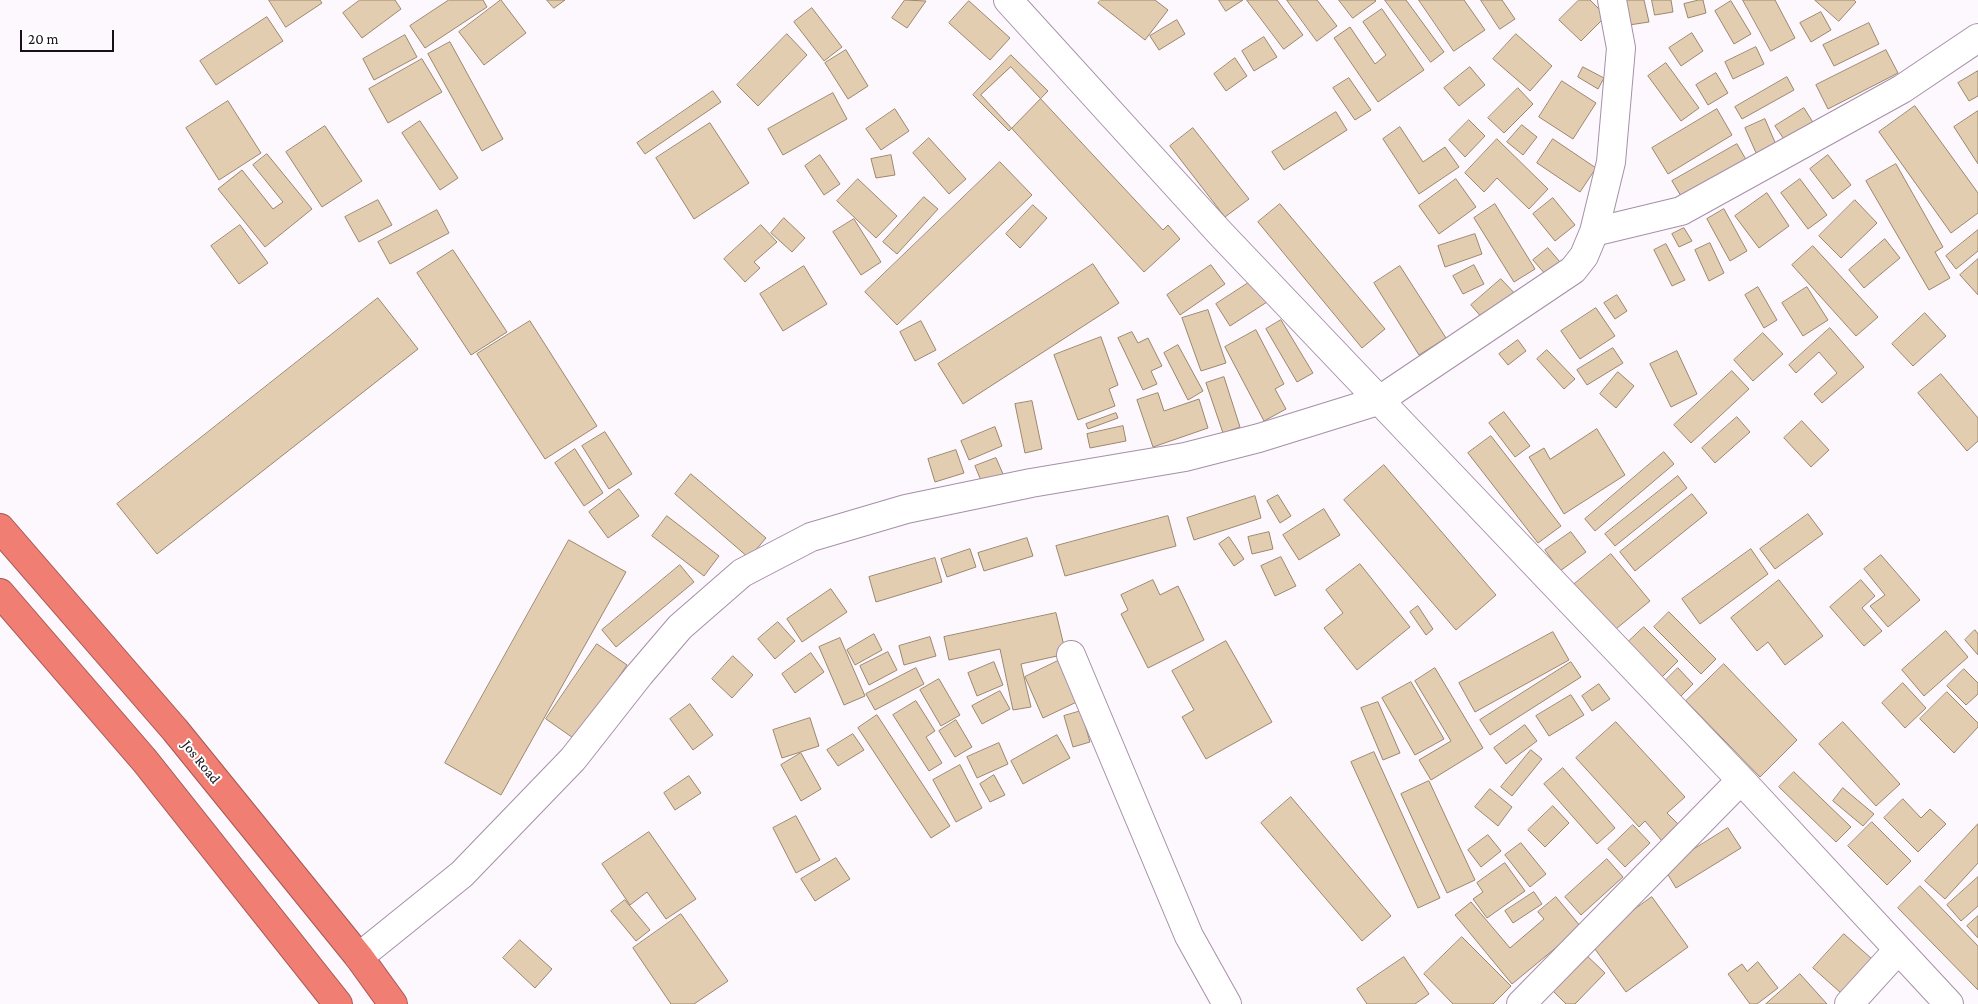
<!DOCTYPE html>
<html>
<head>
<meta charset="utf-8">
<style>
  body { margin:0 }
  #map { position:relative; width:1978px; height:1004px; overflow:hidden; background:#fdf8fe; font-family:"Crimson Pro",serif }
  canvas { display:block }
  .scale { position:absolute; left:20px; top:30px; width:94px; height:22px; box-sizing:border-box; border:2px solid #181019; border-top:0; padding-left:6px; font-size:15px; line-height:18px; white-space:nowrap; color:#181019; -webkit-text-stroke:4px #fff; paint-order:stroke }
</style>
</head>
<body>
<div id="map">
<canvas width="1978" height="1004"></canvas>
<div class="scale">20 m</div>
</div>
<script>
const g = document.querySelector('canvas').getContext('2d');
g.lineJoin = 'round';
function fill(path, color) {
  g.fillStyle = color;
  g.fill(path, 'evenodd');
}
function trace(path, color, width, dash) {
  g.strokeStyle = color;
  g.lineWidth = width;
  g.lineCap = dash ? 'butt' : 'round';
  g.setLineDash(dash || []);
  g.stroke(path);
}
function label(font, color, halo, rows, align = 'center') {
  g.font = font + ' "Crimson Pro",serif';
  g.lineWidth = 4;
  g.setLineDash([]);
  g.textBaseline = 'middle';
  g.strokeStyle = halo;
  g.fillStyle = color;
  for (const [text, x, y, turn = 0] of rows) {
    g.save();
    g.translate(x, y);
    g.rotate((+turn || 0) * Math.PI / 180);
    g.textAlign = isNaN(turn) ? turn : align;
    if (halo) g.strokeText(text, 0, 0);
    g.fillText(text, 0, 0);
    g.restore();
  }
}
const building = new Path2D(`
  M269 0H320L322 3 286 27Z
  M360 0H395L401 9 362 38 343 13Z
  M449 0H483L487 7 425 48 410 26Z
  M501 0 526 33 484 65 459 32Z
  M547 0H565L554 8Z
  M905 0 926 1 907 28 892 18Z
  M1101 0H1155L1168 10 1145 40 1098 3Z
  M1219 0H1243L1226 11Z
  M1247 0H1277L1303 35 1284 49Z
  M1287 0H1317L1337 26 1317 41Z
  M1339 0H1375L1376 1 1353 18Z
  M1385 0H1406L1444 52 1431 62Z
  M1419 0H1464L1485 30 1454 51Z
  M1481 0H1502L1515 19 1500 29Z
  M1579 0H1590L1606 16 1581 41 1559 20Z
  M1624 0H1644L1649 22 1629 25Z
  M1652 0H1671L1673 12 1655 15Z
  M1699 0H1703L1706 13 1688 18 1684 4Z
  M1743 0H1775L1795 38 1771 51Z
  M1815 0H1854L1856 2 1839 21Z
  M969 1 1010 38 990 60 949 23Z
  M1731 1 1751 34 1734 44 1715 11Z
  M812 8 842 47 824 61 794 22Z
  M1382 9 1424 70 1378 102 1334 38 1350 27 1375 64 1386 55 1363 22Z
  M1821 12 1831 30 1811 42 1800 23Z
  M267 17 283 41 216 85 200 61Z
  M1177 20 1185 34 1159 50 1150 36Z
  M1869 23 1879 44 1834 66 1823 45Z
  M1692 33 1703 51 1681 66 1669 48Z
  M787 34 807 55 758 106 737 85Z
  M1516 34 1552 66 1530 91 1493 59Z
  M405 35 417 57 374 80 363 59Z
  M1264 37 1277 57 1254 71 1242 51Z
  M450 42 503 139 482 151 428 54Z
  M1756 47 1764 64 1733 79 1725 62Z
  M846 50 868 86 848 99 825 63Z
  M1886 50 1898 73 1828 109 1816 85Z
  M1011 55 1048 91 1009 131 973 95Z
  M1235 58 1247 76 1226 91 1214 74Z
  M422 59 442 92 388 123 369 89Z
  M1666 63 1699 108 1681 121 1648 76Z
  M1011 67 1163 230 1168 225 1180 239 1144 272 981 95Z
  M1470 67 1485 85 1459 106 1444 88Z
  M1583 67 1604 78 1598 89 1578 77Z
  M1978 71V96L1969 101 1958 83Z
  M1716 73 1728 93 1708 105 1696 85Z
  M1787 77 1794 90 1742 119 1735 107Z
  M1349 78 1371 110 1355 120 1333 88Z
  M1562 81 1596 103 1573 139 1539 117Z
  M1518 88 1533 104 1504 133 1488 118Z
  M713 91 721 102 645 154 637 143Z
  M833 93 847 119 783 155 768 129Z
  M228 101 261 153 219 180 186 128Z
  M1915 106 1978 193V213L1951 233 1879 132Z
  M1804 108 1814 124 1786 142 1775 126Z
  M895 109 909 131 881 150 866 129Z
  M1717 109 1732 135 1668 174 1652 148Z
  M1978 111V164L1954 127Z
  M1336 112 1347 130 1284 170 1272 152Z
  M1765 119 1777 147 1757 155 1745 128Z
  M1469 120 1485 136 1465 157 1449 140Z
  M420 121 458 178 440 190 402 133Z
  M710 123 749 183 694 219 656 158Z
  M1522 125 1537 137 1523 155 1507 142Z
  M325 126 362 181 322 207 286 152Z
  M1400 127 1423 162 1445 147 1459 167 1419 194 1383 139Z
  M1193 128 1249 199 1225 217 1170 146Z
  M929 138 966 179 949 194 913 153Z
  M1497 139 1548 189 1529 209 1497 178 1484 192 1465 173Z
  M1553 139 1596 168 1580 192 1537 163Z
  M1737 144 1748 163 1684 201 1672 181Z
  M267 154 312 209 265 247 218 189 242 170 273 209 283 202 253 165Z
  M820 155 840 184 824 195 805 166Z
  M891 155 895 175 876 178 871 159Z
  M1828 155 1851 185 1833 199 1810 169Z
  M1000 162 1032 195 897 325 865 292Z
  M1896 164 1943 247 1935 252 1950 278 1929 290 1866 181Z
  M858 179 897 216 876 238 837 201Z
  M1456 179 1476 207 1439 234 1419 206Z
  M1800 179 1827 215 1808 229 1781 193Z
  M1767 193 1789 226 1759 248 1735 216Z
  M924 197 938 209 897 254 883 242Z
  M1553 198 1575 225 1555 241 1533 214Z
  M378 200 392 225 359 242 345 217Z
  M1855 200 1877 223 1841 258 1819 236Z
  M1280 204 1385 329 1362 348 1258 222Z
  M1495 204 1535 269 1514 282 1474 218Z
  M1033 205 1047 218 1020 248 1006 234Z
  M1724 209 1747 251 1730 261 1707 219Z
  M437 210 449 233 390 264 378 242Z
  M784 218 805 238 792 252 771 233Z
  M854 219 881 262 861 275 833 232Z
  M240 225 268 263 239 284 211 246Z
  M761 225 777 242 754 262 760 268 745 282 724 259Z
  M1684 228 1692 241 1679 247 1672 234Z
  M1978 230V251L1956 269 1946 256Z
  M1475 234 1482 254 1445 267 1438 246Z
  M1885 239 1900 258 1864 288 1849 270Z
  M1710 243 1724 273 1709 281 1695 250Z
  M1666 244 1685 280 1672 286 1654 250Z
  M1813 246 1878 317 1856 336 1792 265Z
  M1548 248 1560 262 1546 275 1533 260Z
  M453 250 507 332 471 355 417 273Z
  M1978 259V295L1960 275Z
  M1093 264 1119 303 963 404 938 364Z
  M1211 265 1225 284 1180 315 1167 295Z
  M1474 265 1484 284 1463 294 1453 276Z
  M804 266 827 304 783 331 760 294Z
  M1400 266 1446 338 1419 355 1374 283Z
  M1501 279 1520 299 1489 326 1471 305Z
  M1253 280 1267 302 1230 326 1216 304Z
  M1758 287 1777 320 1764 328 1745 295Z
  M1807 287 1828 320 1803 336 1782 303Z
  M1617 295 1627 311 1615 319 1604 303Z
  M378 298 418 349 157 554 117 504Z
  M1596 308 1615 336 1580 359 1561 331Z
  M1208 310 1226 363 1201 371 1182 318Z
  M1925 313 1946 336 1913 366 1892 344Z
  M1281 320 1313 373 1297 382 1266 329Z
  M530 321 597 426 545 459 477 354Z
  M921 321 936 350 915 361 900 332Z
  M1830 328 1864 367 1822 403 1814 394 1837 373 1819 352 1796 373 1789 365Z
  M1256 330 1284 384 1275 389 1286 409 1264 421 1225 347Z
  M1132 332 1138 343 1148 338 1162 366 1151 371 1157 384 1143 390 1118 338Z
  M1763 333 1783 354 1753 381 1734 360Z
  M1101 337 1118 385 1109 389 1115 406 1078 420 1054 355Z
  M1518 340 1526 351 1508 365 1499 354Z
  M1178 345 1203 391 1188 400 1164 353Z
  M1613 348 1623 363 1587 385 1577 370Z
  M1547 350 1575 379 1564 389 1537 359Z
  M1677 351 1697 394 1671 407 1650 364Z
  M1732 371 1749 389 1691 443 1674 425Z
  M1618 372 1634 386 1616 408 1600 394Z
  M1941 374 1978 418V441L1967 451 1918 393Z
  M1224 377 1240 427 1223 433 1206 383Z
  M1158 393 1164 411 1199 399 1208 428 1153 447 1137 400Z
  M1032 401 1042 449 1025 453 1015 404Z
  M1504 412 1530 446 1515 457 1489 423Z
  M1116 413 1118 418 1088 429 1086 424Z
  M1737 417 1750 432 1715 463 1702 448Z
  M1802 421 1829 450 1811 467 1784 438Z
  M1123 426 1126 441 1090 448 1087 434Z
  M995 427 1002 446 969 460 961 441Z
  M1597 429 1625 475 1564 514 1529 457 1544 448 1550 459Z
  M605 432 632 474 609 489 582 446Z
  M1491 436 1561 526 1538 543 1468 453Z
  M575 449 603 493 584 506 555 463Z
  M956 450 964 473 935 482 928 459Z
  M1664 452 1674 464 1595 531 1585 519Z
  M996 458 1003 474 982 483 975 466Z
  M1384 465 1496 595 1456 630 1344 500Z
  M691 474 766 538 749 558 675 494Z
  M1678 476 1687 488 1615 546 1605 534Z
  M619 489 639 516 608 538 589 512Z
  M1692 494 1707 513 1635 571 1620 552Z
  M1278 495 1291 516 1280 523 1267 501Z
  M1255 496 1261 518 1194 540 1187 518Z
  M1324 509 1340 535 1299 560 1283 535Z
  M1808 514 1823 534 1775 569 1760 549Z
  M667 516 719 556 704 576 652 536Z
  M1168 516 1176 546 1065 576 1056 546Z
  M1269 532 1273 549 1252 554 1248 537Z
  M1571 532 1586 552 1560 571 1545 550Z
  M1229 537 1244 559 1234 566 1219 544Z
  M1027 538 1033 556 984 571 978 553Z
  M569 540 626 572 501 795 445 763Z
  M970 549 976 567 947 577 941 559Z
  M1751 549 1768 574 1700 624 1682 599Z
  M1611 554 1650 601 1611 633 1572 586Z
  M1881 555 1920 600 1888 627 1870 606 1885 595 1864 569Z
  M1281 557 1296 586 1275 596 1261 566Z
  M935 558 942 582 876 602 869 577Z
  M1360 564 1410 627 1357 670 1324 628 1343 613 1326 590Z
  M680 565 694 582 616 647 602 630Z
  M1153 580 1160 595 1178 586 1204 640 1148 668 1121 614 1128 610 1121 595Z
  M1779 580 1823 636 1785 665 1768 642 1757 651 1731 618Z
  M1861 580 1875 596 1862 608 1882 631 1864 646 1830 607Z
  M831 589 847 612 802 642 787 619Z
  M1418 606 1433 629 1426 635 1410 612Z
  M1669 612 1716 659 1701 674 1654 627Z
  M1056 613 1066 654 1021 664 1031 707 1013 710 1000 649 949 660 944 637Z
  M778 622 795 641 775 659 758 639Z
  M1644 627 1678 661 1660 679 1626 644Z
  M1975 630 1978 634V655L1965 640Z
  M1946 631 1968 657 1924 696 1902 670Z
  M1553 632 1569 660 1475 712 1459 683Z
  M874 634 882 650 855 665 847 650Z
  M930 637 936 656 904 665 899 646Z
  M840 638 865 696 844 705 819 647Z
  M1226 641 1272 722 1206 759 1182 717 1194 710 1172 671Z
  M597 644 627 665 576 740 546 719Z
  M888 652 897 670 869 685 860 666Z
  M811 653 824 672 795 693 782 674Z
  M733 656 753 675 732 698 712 679Z
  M1064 658 1083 699 1043 718 1025 677Z
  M994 662 1003 685 977 696 968 673Z
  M1571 662 1581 677 1490 735 1480 720Z
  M1724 664 1797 740 1760 777 1686 701Z
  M916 668 924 684 875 710 866 694Z
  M1435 668 1483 748 1431 780 1419 760 1451 741 1415 681Z
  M1678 668 1693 684 1677 700 1662 684Z
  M1964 669 1978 683V694L1966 705 1947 686Z
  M939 679 960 715 941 726 920 690Z
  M1411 682 1444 739 1415 755 1382 698Z
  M1903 683 1926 708 1905 728 1882 703Z
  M1599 684 1610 699 1592 711 1582 696Z
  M1000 691 1010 709 982 724 972 706Z
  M1947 692 1978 723V727L1954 753 1920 719Z
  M1571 695 1584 715 1549 736 1536 716Z
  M916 701 935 731 926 737 942 763 929 771 893 715Z
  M1378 702 1400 753 1383 760 1361 708Z
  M690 704 713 735 693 750 670 719Z
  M1081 711 1090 742 1073 747 1064 716Z
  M877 715 950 826 931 838 858 728Z
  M810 718 819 746 782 758 773 730Z
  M956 720 972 747 955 757 939 731Z
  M1616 722 1685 797 1667 813 1679 825 1662 841 1645 821 1639 827 1576 758Z
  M1843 722 1900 784 1876 806 1819 744Z
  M1525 725 1537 741 1506 764 1494 748Z
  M853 734 864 750 838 766 827 750Z
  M1057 735 1070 758 1023 784 1011 761Z
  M999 743 1008 764 977 778 967 757Z
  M1531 750 1542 759 1512 796 1501 787Z
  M1374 752 1440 898 1418 908 1351 762Z
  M801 753 821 789 801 801 781 765Z
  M960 765 982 808 956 822 933 780Z
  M1563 768 1615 828 1597 844 1544 784Z
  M1794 772 1851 827 1836 842 1779 787Z
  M994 775 1005 795 990 802 980 784Z
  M689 776 701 793 675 810 664 793Z
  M1429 781 1475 880 1447 893 1401 794Z
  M1843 788 1874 814 1863 826 1833 801Z
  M1490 789 1512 807 1498 826 1475 807Z
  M1291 797 1391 916 1362 941 1261 823Z
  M1903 799 1921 818 1930 809 1946 824 1918 852 1884 818Z
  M1553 806 1569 823 1545 847 1528 830Z
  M796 816 820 860 796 873 773 828Z
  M1872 822 1911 861 1887 885 1848 846Z
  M1978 824V863L1945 899 1925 881Z
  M1633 825 1650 843 1625 867 1608 849Z
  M1728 828 1741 848 1676 888 1664 868Z
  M649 832 696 899 666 919 647 892 630 905 602 864Z
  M1488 835 1501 851 1481 867 1468 850Z
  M1521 843 1546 874 1530 887 1505 855Z
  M836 858 850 879 815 901 801 879Z
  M1607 859 1623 877 1581 915 1565 897Z
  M1505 863 1525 891 1487 918 1473 899 1483 892 1477 883Z
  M1978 877V906L1961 921 1947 905Z
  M1920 886 1978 946V990L1898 908Z
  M1534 892 1542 904 1513 923 1505 911Z
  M1556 897 1581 927 1512 984 1455 915 1471 902 1510 948 1544 919 1538 912Z
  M1652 897 1688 947 1626 992 1590 942Z
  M625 900 650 930 636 941 611 911Z
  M681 914 728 981 694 1004H671L633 948Z
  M1978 916V938L1967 926Z
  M1844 934 1872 959 1841 993 1813 968Z
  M1462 937 1511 986 1493 1004H1453L1424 974Z
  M520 940 552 969 535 988 503 958Z
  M1584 953 1605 973 1575 1004H1566L1550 988Z
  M1404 957 1429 994 1415 1004H1367L1357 989Z
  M1758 962 1778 988 1757 1004H1750L1728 974 1742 964 1747 971Z
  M1800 974 1827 1004H1766Z`);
const minor = new Path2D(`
  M1008 0 1220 233 1741 780 1949 1004
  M1594 232 1681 211 1902 89 1978 38
  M1071 655 1189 936 1227 1004
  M359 957 462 874 573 759 639 675 680 627 742 573 811 537 906 509 1031 483 1185 457 1259 438 1378 401 1573 270 1584 256 1594 232 1611 162 1621 48 1612 0
  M1521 1004 1741 780
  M1849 1004 1898 950`);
const highway = new Path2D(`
  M0 528 175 730 359 957 393 1004
  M0 593 145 761 338 1004`);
const streetNames = [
  ["Jos Road",201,762,51]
];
fill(building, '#e3cdb0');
trace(building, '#9c876d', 1);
trace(minor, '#a68fa9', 30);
trace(highway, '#a45853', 30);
trace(minor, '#fff', 28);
trace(highway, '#f07e72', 28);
label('15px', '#181019', '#fff', streetNames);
</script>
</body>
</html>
